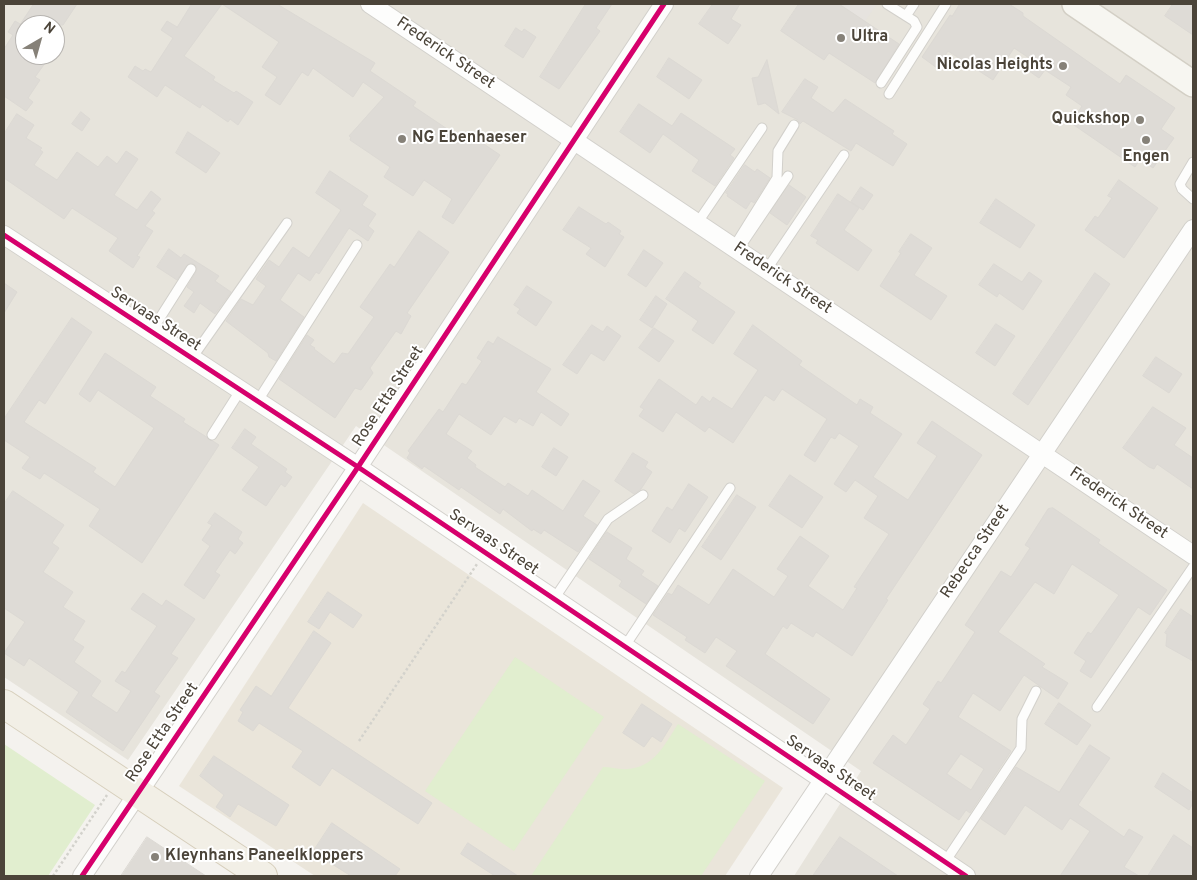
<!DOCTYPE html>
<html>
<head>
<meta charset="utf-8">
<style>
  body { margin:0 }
  #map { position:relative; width:1197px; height:880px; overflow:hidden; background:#f4f2ee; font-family:Overpass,sans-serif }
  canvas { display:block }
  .frame { position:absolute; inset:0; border:5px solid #4b4439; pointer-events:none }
  .north { position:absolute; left:15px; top:15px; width:50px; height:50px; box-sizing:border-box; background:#fff; border:1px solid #b7b4b0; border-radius:50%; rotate:38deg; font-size:14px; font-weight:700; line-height:20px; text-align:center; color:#4b4439 }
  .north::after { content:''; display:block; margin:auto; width:18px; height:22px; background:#868178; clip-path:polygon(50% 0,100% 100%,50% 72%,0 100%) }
</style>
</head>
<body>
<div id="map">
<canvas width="1197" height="880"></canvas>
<div class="frame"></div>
<div class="north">N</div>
</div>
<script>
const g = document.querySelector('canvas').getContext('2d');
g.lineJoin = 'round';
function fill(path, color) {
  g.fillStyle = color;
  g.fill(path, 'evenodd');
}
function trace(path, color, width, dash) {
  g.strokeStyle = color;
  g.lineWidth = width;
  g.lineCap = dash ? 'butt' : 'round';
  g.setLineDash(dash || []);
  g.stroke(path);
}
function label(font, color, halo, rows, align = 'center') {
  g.font = font + ' Overpass,sans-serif';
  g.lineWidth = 4;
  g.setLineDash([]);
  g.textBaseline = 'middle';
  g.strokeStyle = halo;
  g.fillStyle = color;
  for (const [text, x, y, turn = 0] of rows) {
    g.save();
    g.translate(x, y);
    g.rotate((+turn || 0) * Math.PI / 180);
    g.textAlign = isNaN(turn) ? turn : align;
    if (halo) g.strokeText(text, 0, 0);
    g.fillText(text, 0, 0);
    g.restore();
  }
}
const residential = new Path2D(`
  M4 4H1193V876H794L861 771 356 426 128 760 4 677ZM25 25H55V55H25Z`);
const education = new Path2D(`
  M363 503 783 788 725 876H315L179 786Z`);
const green = new Path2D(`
  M515 657 604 717 514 851 425 791Z
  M678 724 765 781 701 876H531L603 767C611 767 619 770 627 769 654 768 665 744 678 724Z
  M4 744 95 805 48 876H4Z`);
const parking = new Path2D(`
  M839 4H877L865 21Z`);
const building = new Path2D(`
  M34 4H77L63 25H25V55H51L35 77 40 80 28 98 33 102 26 111 4 96V49L13 35 8 32 15 21 20 24Z
  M192 4H277L375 63 370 71 416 102 413 106 471 145 475 138 500 155 453 224 442 217 452 199 424 180 413 196 384 177 390 167 350 140 351 137 349 136 384 97 363 82 353 97 313 68 308 76 302 72 280 105 265 95 277 77 262 67 279 42 222 4 184 56 215 77 213 80 234 93 236 91 253 102 238 125 230 119 228 122 202 104 200 108 165 85 157 97 128 77 135 66 143 71 145 69 151 72 173 38 161 30 167 21 177 27Z
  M586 4H612L596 28 600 31 559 89 540 77Z
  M713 4H740L731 19 741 25 728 44 699 24Z
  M799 4H839L899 44 875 83 829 53 824 60 781 31Z
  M960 4H1009L1023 13V16L1120 84 1126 75 1175 108 1161 129 1174 138 1153 168 1140 159 1135 167 1071 123 1082 106 1066 95 1071 87 1045 70 1039 78 1029 71 1035 62 1014 48 993 80 948 51 937 68 922 57 950 15 952 16Z
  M1173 4H1193V35L1165 16Z
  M516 28 522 32 524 29 536 37 523 58 505 46Z
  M669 58 702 80 689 99 657 77Z
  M767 60 779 114 765 103 758 105 752 78 758 77Z
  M805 79 818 87 811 98 833 113 845 99 894 131 892 134 907 144 893 166 856 143 851 151 803 121 800 124 798 120 782 112Z
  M639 104 672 126 681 113 735 149 730 155 734 158 715 186 692 171 699 160 663 134 650 153 620 132Z
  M81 112 90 119 82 131 72 124Z
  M17 114 34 125 26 138 42 148 40 150 43 152 34 165 57 180 77 152 98 167 107 156 117 164 126 151 138 159 114 195 137 210 151 191 161 199 152 211 155 213 145 226 153 231 137 256 140 257 133 268 109 251 118 238 72 208 64 219 4 178V134Z
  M188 132 220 153 206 173 176 153Z
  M745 165 755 172 757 169 770 178 754 203 751 201 746 209 727 196 728 194 726 193Z
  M330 171 368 196 362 205 376 214 368 226 374 231 368 241 349 228 319 274 316 272 310 281 298 273 280 300 304 317 276 361 269 357 268 353 226 321 241 299 253 305 266 286 256 279 269 260 279 267 293 247 309 258 341 210 316 193Z
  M1119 180 1158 208 1124 258 1085 230 1095 216 1098 218 1112 198 1108 196Z
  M789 185 806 197 787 225 770 213Z
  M861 187 873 195 863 210 851 202Z
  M838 194 859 208 844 230 872 250 858 271 816 243 818 240 811 236Z
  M996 199 1035 225 1020 248 980 223Z
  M579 207 606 224 608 222 621 231 619 234 624 237 605 267 586 254 591 248 563 230Z
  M419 231 449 252 407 313 411 316 401 334 396 331 370 368 373 373 361 390 355 388 335 418 279 379 307 335 314 340 310 345 315 348 314 349 334 364 342 353 348 354 374 317 360 307 390 264 394 267Z
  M911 234 932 248 914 275 947 296 931 320 880 286 901 253 899 252Z
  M169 249 181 258 184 254 208 269 219 276 215 281 231 292 215 314 200 303 194 313 184 306 194 292 187 287 196 272 197 267 192 263 188 264 177 280 157 267Z
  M644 250 663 263 646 287 628 275Z
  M994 264 1022 282 1029 272 1042 281 1023 310 999 293 997 297 979 285Z
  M685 272 701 283 698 287 735 312 713 344 692 330 698 321 666 299Z
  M1095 273 1110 284 1028 405 1013 394Z
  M4 283 17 292 4 313Z
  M527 286 552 302 536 326 517 313 520 309 514 305Z
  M656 296 667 304 652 328 640 320Z
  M72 318 92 332 45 404 39 400 24 422 96 468 93 472 115 487 154 428 98 390 90 402 79 394 105 353 156 387 150 396 185 419 183 422 219 445 142 563 89 526 100 509 44 473 40 479 22 468 30 457 4 440V419Z
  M996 324 1015 336 995 366 976 353Z
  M592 325 603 332 607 326 621 336 604 361 591 353 577 374 563 365Z
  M753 325 802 361 799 365 857 405 860 399 873 407 870 413 902 434 873 477 908 500 937 456 917 443 932 421 982 455 886 599 888 600 852 656 816 632 813 637 791 623 787 629 783 626 765 654 830 699 813 724 726 666 737 651 716 637 705 653 685 640 687 637 653 615 668 593 672 595 678 585 709 605 733 569 774 597 788 576 777 569 800 536 829 556 808 586 843 610 857 588 854 587 889 534 864 518 878 496 855 480 846 492 834 484 859 446 839 433 835 439 831 437 815 462 804 455 827 419 782 389 774 401 765 395 733 443 709 427 705 432 676 412 663 432 639 416 644 409 640 407 659 379 696 405 702 396 710 402 713 397 732 409 758 370 734 354Z
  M654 328 674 341 659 362 639 348Z
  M498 337 551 369 536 392 569 414 561 426 541 412 533 426 519 418 516 423 504 416 491 435 459 414 446 434 472 451 467 458 476 465 475 467 505 487 508 483 528 496 532 490 563 511 583 480 600 491 583 516 597 525 578 552 544 530 541 534 533 529 532 531 503 509 500 514 461 487 459 490 424 466 422 469 407 458 410 453 408 451 439 409 443 412 462 383 466 385 482 361 477 358 488 341 493 344Z
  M1156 357 1182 374 1169 393 1143 376Z
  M1153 407 1186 428 1174 445 1193 458V489L1157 464 1154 469 1149 467 1123 448Z
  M245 429 256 437 251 444 287 469 285 472 292 477 285 487 281 484 266 506 242 490 259 467 232 448Z
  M554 448 568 457 556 476 542 467Z
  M633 453 648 462 645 467 652 472 641 489 634 494 615 481Z
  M790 475 823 497 802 528 769 506Z
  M689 484 708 497 685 532 679 528 670 543 652 531 667 507 672 510Z
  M13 491 64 525 52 543 59 548 43 572 73 592 63 607 85 621 73 640 84 647 74 662 101 681 91 696 117 713 131 691 115 681 122 671 125 673 157 626 131 609 143 593 162 606 166 600 195 619 171 654 178 658 154 692 160 696 123 751 66 712 79 692 29 658 24 666 4 653 25 622 4 608V504Z
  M737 495 756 507 721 560 702 547Z
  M1053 508 1100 540 1098 543 1167 590 1150 615 1138 607 1091 678 1080 671 1086 661 1074 653 1088 632 1091 634 1119 595 1072 564 1054 594 1035 582 998 632 1045 664 1042 667 1068 683 1058 699 1024 675 1000 711 973 693 958 717 1011 751 970 813 966 810 959 820 873 763 893 735 906 745 930 709 923 704 938 681 941 683 975 632 965 625 1001 571 1011 577 1030 548 1025 545 1048 509ZM961 754 984 769 971 790 947 774Z
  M215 513 242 532 238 539 243 543 235 554 230 550 215 572 220 575 204 599 184 585 210 546 202 540 212 525 208 523Z
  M607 532 632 548 626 559 644 571 641 575 658 586 646 604 619 586 622 581 589 559Z
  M328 592 362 615 353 628 330 612 319 629 308 622Z
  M1181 609 1193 617V661L1166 646 1167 634 1165 633Z
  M314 631 331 643 288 708 432 803 418 824 332 768 320 786 292 767 303 751 259 723 253 731 238 721 243 712 240 710 256 686 271 696Z
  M1059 703 1091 725 1077 745 1045 724Z
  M642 704 672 724 661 742 652 736 644 747 623 733Z
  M1090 745 1110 758 1078 805 1124 837 1129 829 1143 837 1124 867 1139 876H1060L1090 831 1070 818 1062 830 1025 805 1005 835 981 819 1016 767 1059 792Z
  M214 756 289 805 276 826 238 804 230 817 216 807 224 795 200 776Z
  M1163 773 1193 793V803L1189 810 1155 787Z
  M332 823 400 869 395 876H351L313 852Z
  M1174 835 1193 848V876H1148Z
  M147 837 206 876H121Z
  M840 837 898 876H813Z
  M468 843 518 876H495L461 854Z`);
const path = new Path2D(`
  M359 741 477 564
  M53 876 107 795`);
const lane = new Path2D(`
  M906 16 914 4
  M881 83 917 27 914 21 887 4
  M889 94 946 4
  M1193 162 1180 184 1182 189 1193 199
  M698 222 762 128
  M744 241 788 176
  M734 247 777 178 778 151 794 125
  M767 269 844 155
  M151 332 191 269
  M192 358 287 223
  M257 402 357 245
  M212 435 240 391
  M554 599 608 519 643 495
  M625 646 730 488
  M1097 707 1193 567
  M945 862 1021 748 1022 719 1036 691`);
const street = new Path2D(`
  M370 4 1193 555
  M4 235 358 467 966 876
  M82 876 358 467 664 4
  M759 876 1193 229`);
const secondary = new Path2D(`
  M1075 4 1193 84`);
const primary = new Path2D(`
  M4 704 263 876`);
const cycleway = new Path2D(`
  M4 235 358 467 966 876
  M82 876 358 467 664 4`);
const markers = [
  [841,38,5,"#868178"],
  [1063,66,5,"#868178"],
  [1140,120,5,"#868178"],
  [402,139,5,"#868178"],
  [1146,140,5,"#868178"],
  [155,857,5,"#868178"]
];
const poiNames = [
  ["Ultra",851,38],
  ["Nicolas Heights",1053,66,"right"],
  ["Quickshop",1130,120,"right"],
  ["NG Ebenhaeser",412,139],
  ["Engen",1146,158,"center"],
  ["Kleynhans Paneelkloppers",165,857]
];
const streetNames = [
  ["Frederick Street",445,54,34],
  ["Frederick Street",782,279,34],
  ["Servaas Street",155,320,33],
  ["Rose Etta Street",389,397,-57],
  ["Frederick Street",1118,504,34],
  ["Servaas Street",493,543,34],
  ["Rebecca Street",976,552,-56],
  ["Rose Etta Street",163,733,-56],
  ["Servaas Street",830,769,34]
];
fill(residential, '#e7e4dc');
fill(education, '#eae5da');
fill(green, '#e1eecf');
fill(parking, '#e6e3df');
fill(building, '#dedbd6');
trace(building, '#dcd9d4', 1);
trace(lane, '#d2d0cb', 11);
trace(street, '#d2d0cb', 20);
trace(secondary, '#d3cfc5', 28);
trace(primary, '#d6cebb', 30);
trace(path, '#d3d2cc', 2.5, [2.5, 2.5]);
trace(lane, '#fdfdfc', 9);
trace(street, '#fdfdfc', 18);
trace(secondary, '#f7f6f1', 25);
trace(primary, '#f2efe6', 28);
trace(cycleway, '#d6006c', 5);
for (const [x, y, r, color] of markers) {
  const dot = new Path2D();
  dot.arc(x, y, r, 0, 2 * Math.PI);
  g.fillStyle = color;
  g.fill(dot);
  trace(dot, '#fff', 2);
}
label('bold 16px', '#4b4439', '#fff', poiNames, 'left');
label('16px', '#4b4439', '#fff', streetNames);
</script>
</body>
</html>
